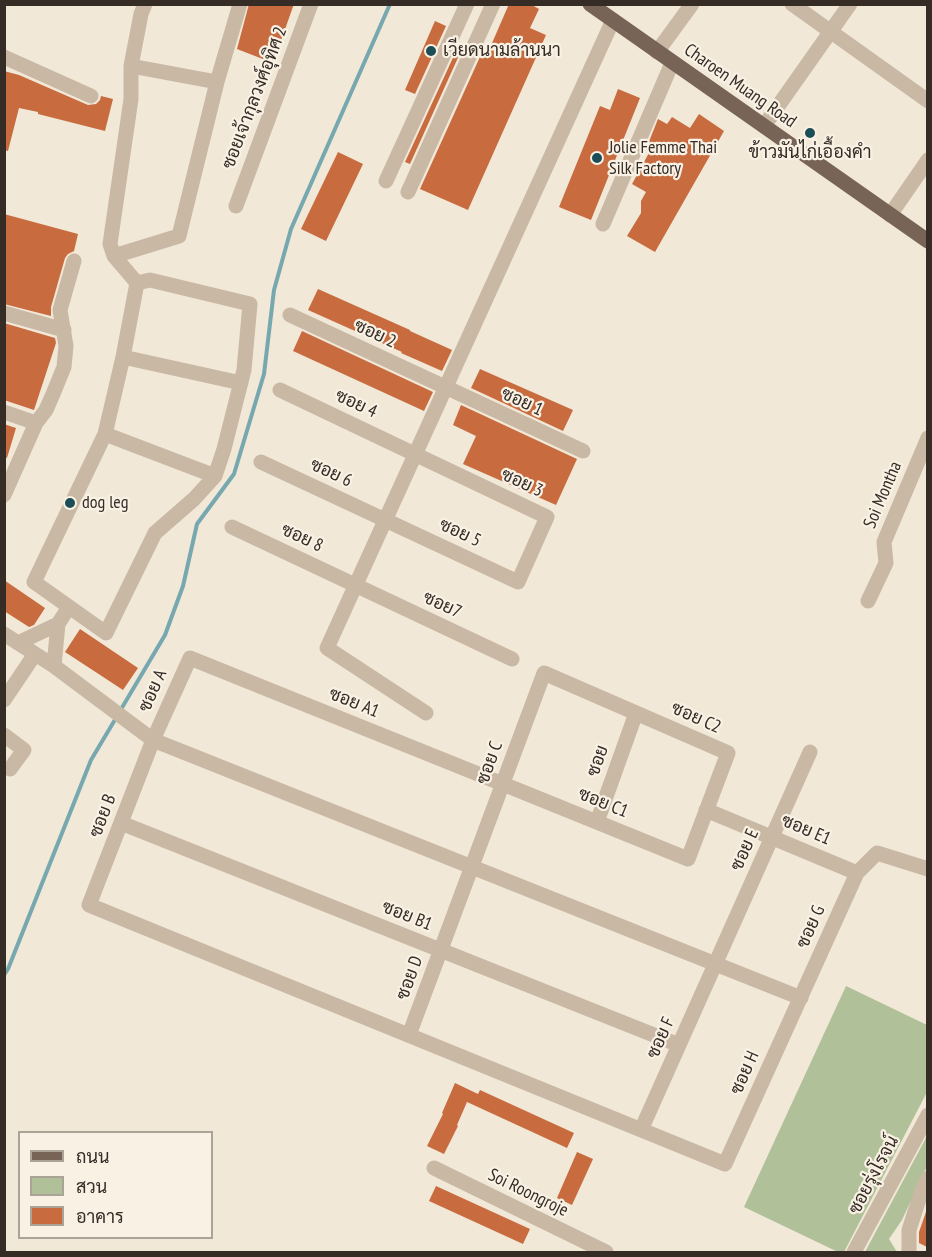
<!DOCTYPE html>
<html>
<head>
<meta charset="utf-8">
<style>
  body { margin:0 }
  #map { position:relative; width:932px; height:1257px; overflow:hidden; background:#f1e8d8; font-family:"PT Sans Narrow",Sarabun,sans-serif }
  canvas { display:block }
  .frame { position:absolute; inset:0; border:6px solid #352c26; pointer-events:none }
  .legend { position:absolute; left:18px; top:1131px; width:195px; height:108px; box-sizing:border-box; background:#f9f1e4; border:2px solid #aba298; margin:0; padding:8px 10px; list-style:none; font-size:18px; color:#352c26 }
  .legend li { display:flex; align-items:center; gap:12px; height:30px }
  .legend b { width:30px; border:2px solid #aba298 }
</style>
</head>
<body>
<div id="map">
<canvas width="932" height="1257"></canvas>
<div class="frame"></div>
<ul class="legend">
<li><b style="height:8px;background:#776456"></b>ถนน</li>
<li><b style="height:16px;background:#b0c098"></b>สวน</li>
<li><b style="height:16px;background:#c86c3f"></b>อาคาร</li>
</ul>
</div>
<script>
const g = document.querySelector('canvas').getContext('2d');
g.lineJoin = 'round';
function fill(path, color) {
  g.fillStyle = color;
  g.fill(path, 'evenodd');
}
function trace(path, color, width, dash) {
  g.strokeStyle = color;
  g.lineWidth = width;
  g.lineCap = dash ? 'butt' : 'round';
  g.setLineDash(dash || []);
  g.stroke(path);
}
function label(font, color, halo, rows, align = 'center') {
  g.font = font + ' "PT Sans Narrow",Sarabun,sans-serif';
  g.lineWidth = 4.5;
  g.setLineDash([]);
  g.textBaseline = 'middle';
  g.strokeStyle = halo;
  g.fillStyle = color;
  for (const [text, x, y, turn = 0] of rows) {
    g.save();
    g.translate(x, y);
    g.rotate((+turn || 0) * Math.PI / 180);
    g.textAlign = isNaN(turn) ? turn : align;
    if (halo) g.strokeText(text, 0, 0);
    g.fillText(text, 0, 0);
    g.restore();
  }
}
const green = new Path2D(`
  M846 986 927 1025V1092L844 1252H838L744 1207Z
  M927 1136V1166L902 1220 889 1239 897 1252H865Z`);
const stream = new Path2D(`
  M120 711 165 635 183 586 197 524 234 474 264 374 274 290 291 229 390 4
  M4 975 8 969 91 760 116 718`);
const building = new Path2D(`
  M249 4H294L273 63 237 49Z
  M509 4H530L539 9 530 28 546 35 468 210 420 189 484 48 489 50Z
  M435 21 446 26 415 94 405 90Z
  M457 49 461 51 410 164 405 162Z
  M4 71 19 75 88 105 96 104 100 100 101 96 113 99 105 131 38 114V112L19 108 8 151 4 150Z
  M618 89 640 98 591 220 559 207 600 106 610 110Z
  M699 114 724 131 655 252 627 236 641 213V201L646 192 632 184 650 151 646 149 658 119 667 124 672 117 690 128Z
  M338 152 363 164 326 241 301 229Z
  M4 214 78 234 74 251 68 254 65 258 51 307V316L4 304Z
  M318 289 410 330V331L452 350 442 371 401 353 402 352 308 310Z
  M4 323 55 338 56 343 34 410 4 400Z
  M302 331 433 392 424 411 293 351Z
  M480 369 573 410 563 431 471 388Z
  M461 405 577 459 556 505 463 464 476 436 453 425Z
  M4 424 16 428 7 458 4 457Z
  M4 580 45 608 34 625 29 627 4 611Z
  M80 629 138 668 123 690 65 652Z
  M455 1083 478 1094 480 1090 574 1133 567 1148 467 1102 457 1125 458 1126 444 1154 427 1146 443 1114 442 1113Z
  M577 1152 593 1159 572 1205 557 1198Z
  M436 1186 530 1229 523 1244 429 1201Z
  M927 1209V1247L919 1243V1232Z`);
const minor = new Path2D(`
  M792 4 928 101
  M657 52 692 4
  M4 57 91 96
  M131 66 217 82
  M764 126 850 4
  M386 181 467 4
  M408 192 493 4
  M236 206 311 4
  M890 215 928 160
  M603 224 672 63
  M114 256 179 236 217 82 240 4
  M150 280 250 304 244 370 224 449 215 476 194 499 155 533 106 633 34 582 105 434 123 357 137 283Z
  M137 283 114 256 110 244 131 99V66L141 14 145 4
  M4 313 64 330
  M290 315 583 451
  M123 357 241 383
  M4 412 36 423
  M105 434 215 476
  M261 462 518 582 547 517 280 390
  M4 495 36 423 46 410 53 394 64 367 66 346 60 310 74 261
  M232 527 512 659
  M868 601 886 563 884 542 928 438
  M4 634 54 666 153 740 801 998
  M18 643 58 624
  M54 666 58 624 69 607
  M4 700 35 654
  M426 713 327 648 613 20
  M4 735 24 750 10 769
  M706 810 857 873
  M597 822 636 713
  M121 823 679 1045
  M409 1035 544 673 728 753 688 859 503 784 190 658 153 740 89 905 725 1164 857 873 877 853 928 869
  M641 1130 810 752
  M434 1168 606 1252
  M854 1252 928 1115
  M909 1252V1230L922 1190 928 1178`);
const major = new Path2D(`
  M590 4 928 241`);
const markers = [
  [431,51,6,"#1b4e57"],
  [810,133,6,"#1b4e57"],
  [597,158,6,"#1b4e57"],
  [70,503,6,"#1b4e57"]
];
const poiNames = [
  ["เวียดนามล้านนา",443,51],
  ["Jolie Femme Thai",609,148],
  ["Silk Factory",609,169],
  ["ข้าวมันไก่เอื้องคํา",810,153,"center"],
  ["dog leg",82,503]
];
const streetNames = [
  ["Charoen Muang Road",740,86,35],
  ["ซอยเจ้ากุลวงศ์อุทิศ 2",255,98,-69],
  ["ซอย 2",375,334,25],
  ["ซอย 1",522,402,25],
  ["ซอย 4",356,404,25],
  ["ซอย 6",331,473,25],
  ["ซอย 3",522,483,25],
  ["Soi Montha",883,495,-67],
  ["ซอย 5",460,533,25],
  ["ซอย 8",302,538,25],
  ["ซอย7",442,605,25],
  ["ซอย A",153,691,-66],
  ["ซอย A1",354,703,22],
  ["ซอย C2",696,718,24],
  ["ซอย",598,761,-70],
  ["ซอย C",490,763,-70],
  ["ซอย C1",603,803,22],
  ["ซอย B",103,816,-69],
  ["ซอย E1",806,830,23],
  ["ซอย E",745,850,-66],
  ["ซอย B1",407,916,22],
  ["ซอย G",811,927,-66],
  ["ซอย D",410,978,-70],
  ["ซอย F",661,1038,-66],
  ["ซอย H",745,1073,-66],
  ["ซอยรุ่งโรจน์",874,1175,-62],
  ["Soi Roongroje",528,1193,26]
];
fill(green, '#b0c098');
trace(stream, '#77a8af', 4);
fill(building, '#c86c3f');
trace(minor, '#c9b8a4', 15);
trace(major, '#776456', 15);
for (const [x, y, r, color] of markers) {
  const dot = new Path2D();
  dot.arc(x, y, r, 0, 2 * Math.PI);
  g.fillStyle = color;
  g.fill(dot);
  trace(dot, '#f9f1e4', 2);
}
label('18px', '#352c26', '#f9f1e4', poiNames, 'left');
label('18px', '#352c26', '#f9f1e4', streetNames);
</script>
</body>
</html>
